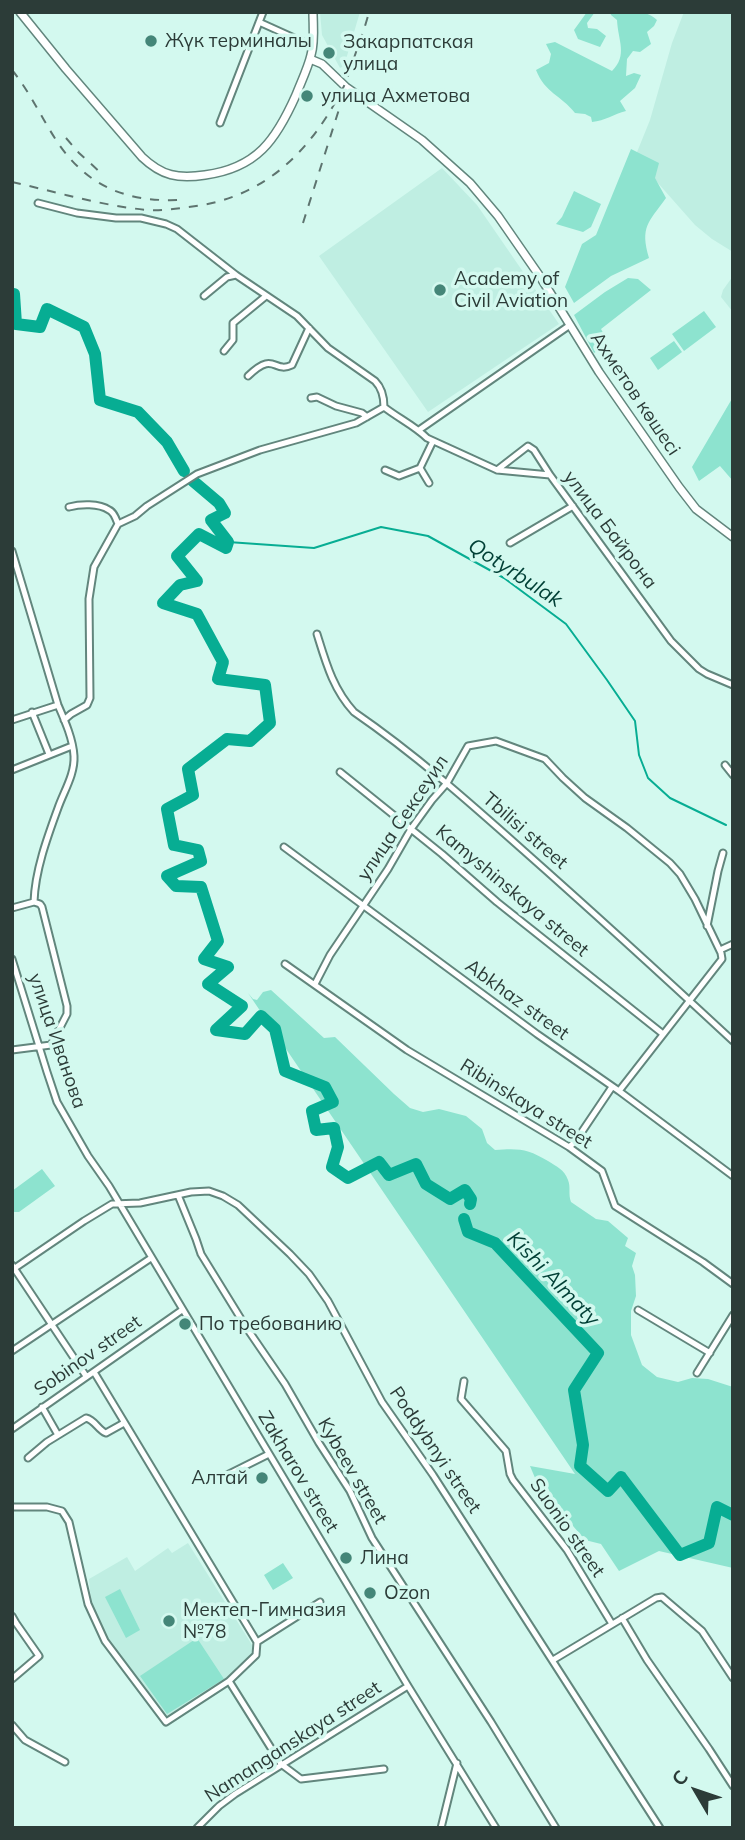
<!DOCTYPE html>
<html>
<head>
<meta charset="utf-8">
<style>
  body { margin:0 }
  #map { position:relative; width:745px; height:1840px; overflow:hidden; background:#d3f9ef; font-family:Mulish,sans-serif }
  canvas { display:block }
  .frame { position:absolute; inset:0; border:14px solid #2c3c38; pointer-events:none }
  .north { position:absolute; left:661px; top:1756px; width:70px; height:70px; -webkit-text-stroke:5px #d3f9ef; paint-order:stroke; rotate:309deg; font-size:19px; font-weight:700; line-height:28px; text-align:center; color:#2c3c38 }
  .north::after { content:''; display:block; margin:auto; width:24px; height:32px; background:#2c3c38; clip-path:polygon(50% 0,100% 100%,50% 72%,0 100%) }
</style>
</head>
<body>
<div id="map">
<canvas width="745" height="1840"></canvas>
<div class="frame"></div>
<div class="north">С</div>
</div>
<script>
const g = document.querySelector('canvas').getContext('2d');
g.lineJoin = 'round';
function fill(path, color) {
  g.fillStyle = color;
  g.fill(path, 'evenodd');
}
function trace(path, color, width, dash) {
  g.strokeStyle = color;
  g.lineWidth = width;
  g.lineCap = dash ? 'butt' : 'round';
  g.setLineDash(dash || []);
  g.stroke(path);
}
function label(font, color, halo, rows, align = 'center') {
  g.font = font + ' Mulish,sans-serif';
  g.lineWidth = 7;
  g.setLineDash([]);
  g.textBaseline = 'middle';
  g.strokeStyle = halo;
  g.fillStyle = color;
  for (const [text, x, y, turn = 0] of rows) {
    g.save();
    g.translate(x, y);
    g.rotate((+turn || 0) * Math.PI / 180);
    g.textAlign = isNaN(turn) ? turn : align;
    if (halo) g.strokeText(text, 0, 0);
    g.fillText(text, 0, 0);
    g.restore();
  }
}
const built = new Path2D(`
  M320 12H360L344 66 340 68 322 35Z
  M684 12H733V252L712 239 695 225 657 182 633 162 650 120 672 43Z
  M442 168 477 205 559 324 428 412 319 256Z
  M733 276V312L721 297 723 290Z
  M188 1543 252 1645V1652L249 1659 228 1678 168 1717 108 1641 91 1602 89 1579 127 1557 135 1571 168 1548 172 1553Z`);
const green = new Path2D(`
  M587 12H595L587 23 588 28 597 29 606 36 600 47 578 39 574 30Z
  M610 12C626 12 644 8 657 20L654 26 647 32 651 44 640 52 633 51 627 59 626 76 634 73 641 75 635 88 620 101 626 111C614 114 605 121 592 122L591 117 585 114 575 113C561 95 545 93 536 70L549 63 551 54 546 44 555 42 612 71C628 55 618 41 617 20L611 15Z
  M631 149 659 163 655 178 666 198C648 223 640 227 649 258L611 276 574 303 565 287 582 244 596 235Z
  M574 191 601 204 591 227 583 232 556 224 562 217Z
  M628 278 638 279 651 290 601 329 609 344 594 353 574 315 605 292Z
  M704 311 716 327 684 351 672 334Z
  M674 341 682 352 658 370 650 358Z
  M733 397V481L720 466 699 481 692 467Z
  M271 990 324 1038 335 1037 394 1094 410 1108 423 1112 439 1109 466 1116 482 1129 487 1143 495 1150C519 1148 528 1149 548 1161 557 1167 564 1169 568 1180 571 1187 568 1194 571 1202L596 1219 608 1221 628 1238 625 1246 636 1253 632 1266 635 1275 636 1296 631 1311V1335L642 1365 657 1377 678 1382 692 1378 708 1379 733 1387V1568L659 1551 619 1571 601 1544 585 1540 538 1485 530 1466 575 1474 248 993 253 999 257 1000 263 992Z
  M42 1169 55 1186 19 1212H12V1191Z
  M283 1563 293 1578 273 1590 264 1575Z
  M120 1589 140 1630 126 1638 105 1597Z
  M197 1638 224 1679 167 1714 140 1676Z`);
const stream = new Path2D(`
  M228 542 314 548 381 527 428 536 504 578 566 624 607 680 635 721 639 755 648 778 670 798 726 825`);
const river = new Path2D(`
  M12 294H14L16 324 40 327 47 309 84 327 95 354 100 400 138 412 167 442 184 471
  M193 481 219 503 225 513 211 520 228 542 226 548 199 534 177 556 197 581 180 585 163 603 197 614 223 662 218 679 265 685 270 723 250 741 227 739 188 769 193 795 167 809 174 845 198 850 201 861 167 876 176 886 201 887 218 941 204 959 228 967 208 984 242 1006 216 1030 245 1034 261 1016 275 1029 285 1071 325 1087 333 1102 312 1111 316 1130 334 1128 338 1147 332 1167 348 1178 379 1162 389 1175 416 1164 426 1184 450 1199 465 1190 471 1199 470 1204
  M464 1219 468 1232 495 1243 598 1353 574 1390 583 1445 580 1466 608 1491 621 1477 680 1555 709 1543 717 1507 733 1515`);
const street = new Path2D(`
  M259 22 312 46
  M220 123 263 12
  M38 203 77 213 116 218H141L166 224 177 229 236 275 297 316 328 348 375 381C382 388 384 396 384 407 398 418 415 426 427 438L497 470 550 475 671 641 699 669 707 674 733 685
  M204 296 227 277 236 275
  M224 351 233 340V323L266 296
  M248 376C275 350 273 374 292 365L309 328
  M311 398 317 397 336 406 362 413 367 417
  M419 430 570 325
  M420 468 429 483
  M385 470 399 476 420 468 433 441
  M497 470 528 446 534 450 550 475
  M118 524 135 516 147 506 197 474 260 450 356 423 384 407
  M510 543 573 506
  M12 551 58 705C65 721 73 739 74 756 75 774 64 791 58 808 47 838 35 871 34 902L12 908
  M317 634C326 663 333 689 354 712 415 754 469 802 524 851 594 913 664 977 733 1041
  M32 712 49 754
  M12 720 58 705
  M64 720 71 714 87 705 90 698 89 599 94 567 118 524C116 519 114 512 109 510 99 503 80 504 69 507
  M725 765 733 775
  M12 770 72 746
  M340 772 442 854 497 902 663 1034
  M284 847 537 1034 619 1091 733 1176
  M707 926 718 871 723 853
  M720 950 733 944
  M12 959 47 1072 57 1102 88 1156 109 1186 408 1686 496 1828
  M285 964 407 1050 569 1147 602 1171 615 1206 703 1262 733 1284
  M315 984 330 955 388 869 411 829 432 800 447 783 468 746 496 741 545 759 563 778 585 798 627 828 670 863 680 874 695 899 721 953 722 959 619 1091
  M12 1050 51 1045 67 1014V1006L42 907 40 904 34 902
  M569 1147 575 1142 612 1087
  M178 1195 196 1239 201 1254 246 1327 285 1384 319 1443 350 1491 372 1538 491 1722 556 1828
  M12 1265 86 1376
  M12 1270 84 1221 112 1204 140 1203 191 1192 209 1191 223 1196 238 1205 290 1254 309 1274 328 1301 382 1402 433 1475 660 1828
  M638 1310 710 1353
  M12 1351 151 1258
  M697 1373 733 1315
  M464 1381 461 1399 506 1451 510 1474 513 1480 567 1550 612 1624
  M42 1407 58 1435
  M12 1429 182 1310
  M28 1458 47 1442 86 1418C95 1420 98 1430 106 1433L124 1423
  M215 1481 269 1454
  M12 1507H47L62 1511 69 1522 88 1604 105 1641 166 1722 229 1681 256 1655 257 1642 94 1372
  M12 1616 16 1623 39 1656 12 1679
  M622 1618 647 1660 709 1749 733 1786
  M257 1642 320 1602
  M553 1660 656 1598 662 1597 702 1631 733 1678
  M229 1681 281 1764 301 1779 384 1769
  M12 1725 25 1740 65 1762
  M197 1828 219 1806 235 1794 408 1686
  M441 1828 457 1763`);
const secondary = new Path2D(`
  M20 12 66 69 142 157C162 176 178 179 205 175 257 168 276 140 296 95 301 82 308 68 311 55 315 42 313 26 313 12
  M310 59 322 64 346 87 422 140 470 183 498 216 541 278 599 372 679 487 696 509 733 537`);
const rail = new Path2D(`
  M12 70C30 92 42 119 58 143 88 187 127 202 179 200
  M66 138 79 153 101 173
  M12 182C57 192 102 206 148 210 164 211 180 208 196 206 267 196 312 149 343 88 348 78 350 68 354 58 359 43 365 28 369 12
  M303 223 341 103`);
const markers = [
  [151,41,7,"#448678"],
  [329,53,7,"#448678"],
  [307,96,7,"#448678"],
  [440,290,7,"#448678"],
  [185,1324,7,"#448678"],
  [262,1478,7,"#448678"],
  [346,1558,7,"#448678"],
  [370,1593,7,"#448678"],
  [169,1621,7,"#448678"]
];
const poiNames = [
  ["Жүк терминалы",165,41],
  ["Закарпатская",343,42],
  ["улица",343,64],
  ["улица Ахметова",321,96],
  ["Academy of",454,279],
  ["Civil Aviation",454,301],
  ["По требованию",199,1324],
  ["Алтай",248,1478,"right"],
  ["Лина",360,1558],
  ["Ozon",384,1593],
  ["Мектеп-Гимназия",183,1610],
  ["№78",183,1632]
];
const streetNames = [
  ["Ахметов көшесі",635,394,56],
  ["улица Байрона",610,530,53],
  ["улица Сексеуил",403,818,-56],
  ["Tbilisi street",525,831,41],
  ["Kamyshinskaya street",512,891,40],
  ["Abkhaz street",517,1000,36],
  ["улица Иванова",57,1041,71],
  ["Ribinskaya street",526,1104,32],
  ["Sobinov street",88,1356,-35],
  ["Poddybnyi street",435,1450,56],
  ["Kybeev street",352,1471,60],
  ["Zakharov street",298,1472,59],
  ["Suonio street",567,1528,55],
  ["Namanganskaya street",293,1742,-33]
];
const waterNames = [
  ["Qotyrbulak",515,573,33],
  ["Kіshі Almaty",553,1279,46]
];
fill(built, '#bfeee2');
fill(green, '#8de3cf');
trace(stream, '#07ad93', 2);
trace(river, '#07ad93', 12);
trace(street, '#62867d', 9);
trace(secondary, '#62867d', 10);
trace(street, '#fff', 5);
trace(secondary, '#fff', 7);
trace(rail, '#5e746f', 2, [9, 9]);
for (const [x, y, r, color] of markers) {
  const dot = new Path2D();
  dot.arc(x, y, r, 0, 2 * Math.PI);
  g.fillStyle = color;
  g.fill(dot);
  trace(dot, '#d3f9ef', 2.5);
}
label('19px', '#2c3c38', '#d3f9ef', poiNames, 'left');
label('19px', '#2c3c38', '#d3f9ef', streetNames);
label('italic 21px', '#003f35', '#d3f9ef', waterNames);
</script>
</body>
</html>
